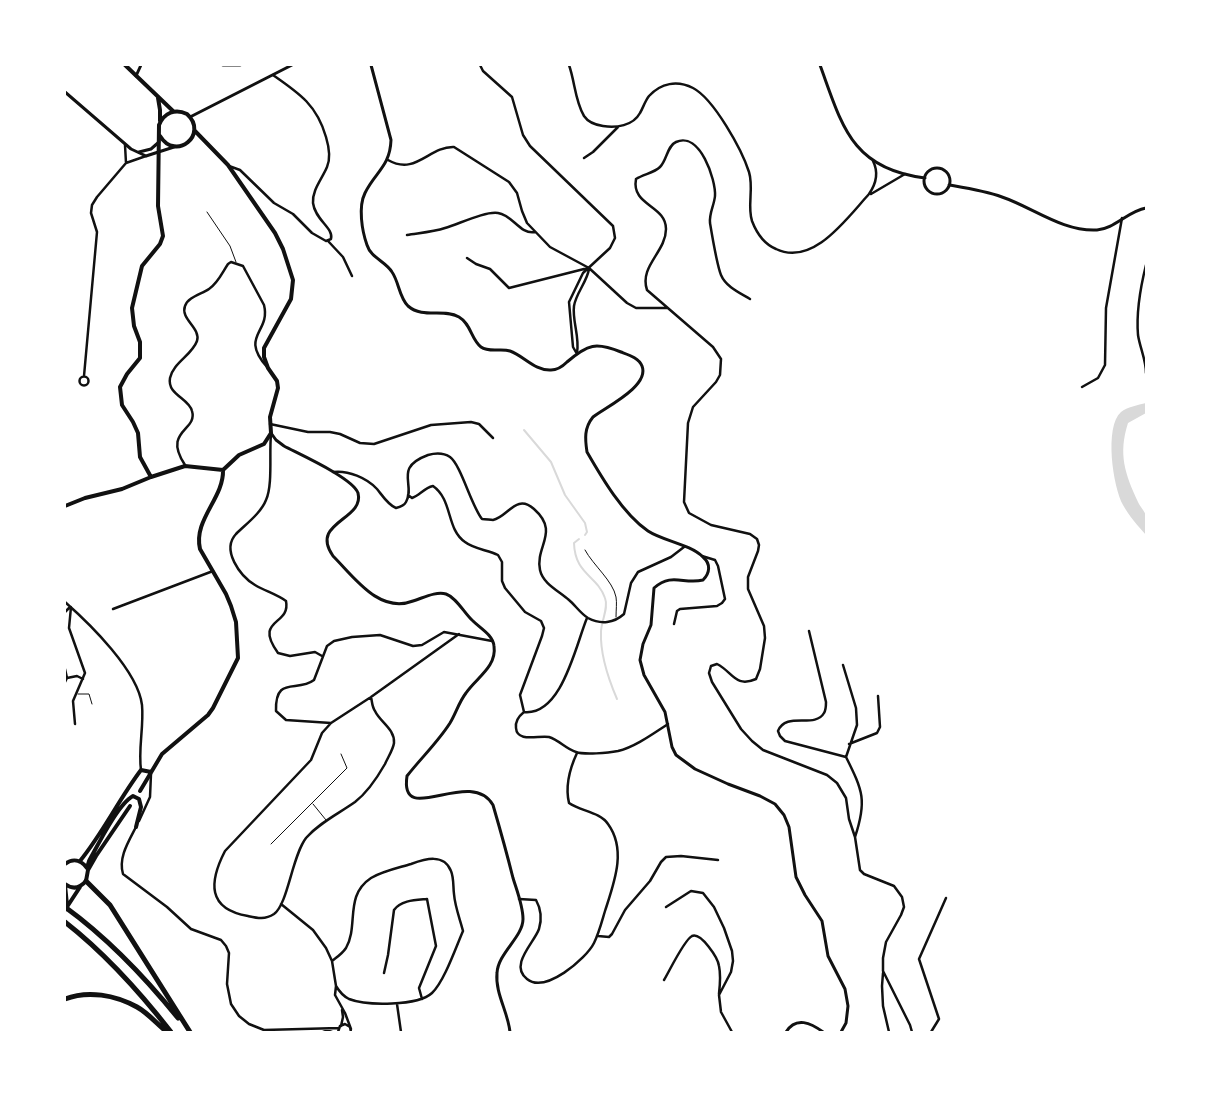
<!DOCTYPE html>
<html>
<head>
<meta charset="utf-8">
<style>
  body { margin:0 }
  #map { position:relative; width:1211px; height:1097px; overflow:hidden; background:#fff; font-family:Arial,sans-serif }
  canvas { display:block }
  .frame { position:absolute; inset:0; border:66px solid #fff; pointer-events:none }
</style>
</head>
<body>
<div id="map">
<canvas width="1211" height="1097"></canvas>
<div class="frame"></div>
</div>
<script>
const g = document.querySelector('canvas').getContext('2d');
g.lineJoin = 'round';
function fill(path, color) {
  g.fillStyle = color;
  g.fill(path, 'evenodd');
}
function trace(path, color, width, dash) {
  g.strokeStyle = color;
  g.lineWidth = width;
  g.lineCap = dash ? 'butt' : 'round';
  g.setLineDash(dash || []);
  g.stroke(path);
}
const water = new Path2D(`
  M1146 403V413L1128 423C1118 454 1125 474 1138 502 1140 507 1145 511 1146 516 1148 521 1146 530 1146 535 1138 526 1129 516 1123 505 1113 487 1104 427 1121 412 1127 407 1138 405 1146 403Z`);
const stream = new Path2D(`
  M524 430 551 462 565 495 585 523 587 532 585 535
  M579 539 574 543C575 575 597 575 605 598 609 608 601 621 601 632 600 655 608 678 617 699`);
const service = new Path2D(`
  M207 212 230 246 236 262
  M585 550C593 565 613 581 616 597 617 603 616 610 616 617
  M78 694H89L92 704
  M313 804 326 820
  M271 844 347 768 341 754`);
const minor = new Path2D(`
  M480 65 483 71 512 97 523 135 530 146 613 226 615 238 610 248 583 273 569 302 573 347 577 354
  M569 65C575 82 575 101 584 116 588 122 596 125 603 126 616 128 633 126 640 113 643 108 645 101 649 96 661 83 677 80 693 88 714 99 742 150 749 172 754 188 747 206 752 221 757 234 764 244 776 249 813 267 847 218 869 194 876 184 879 173 873 161
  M125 145 126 163
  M584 158 593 152 618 127
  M388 160C416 176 429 146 454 147L509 182 517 193 522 211 527 223 550 247 589 268 627 303 636 308H667
  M229 166 240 170 274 203 293 214 312 233 326 241 331 239C334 228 315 220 313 203 312 190 322 179 327 167 331 158 329 147 326 137 317 105 299 93 273 75
  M871 194 905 174
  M407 235C419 233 433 232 445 228 459 224 485 211 498 213 513 215 520 235 535 232
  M328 241 343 257 352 276
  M467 258 476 264 490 269 509 288 588 268
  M750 299C740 293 726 287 721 275 717 265 712 235 710 223 709 213 714 206 715 196 716 180 700 131 676 142 667 146 667 160 660 167 654 173 644 174 636 179 631 206 666 205 666 229 666 252 639 266 647 290L713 347 721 359 720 375 716 382 693 407 688 423 684 502 689 513 711 525 750 534 757 539 759 545 758 551 748 577V589L764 626 765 638 760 669 756 679C735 688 733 672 717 664L711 666 709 673 712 682 741 729 752 741 763 750 827 775 837 783 846 798 849 819 855 837 860 870 864 874 894 886 902 897 904 907 901 915 886 942 883 958V971L910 1025 912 1032
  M577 353C580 337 572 321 574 306 576 293 587 282 589 269
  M1146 373C1146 360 1140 348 1138 335 1136 311 1140 289 1146 265
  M84 376 97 232 91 213 92 205 97 197 126 163 146 156
  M79.5 381a4.5 4.5 0 1 1 9 0a4.5 4.5 0 1 1-9 0Z
  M1082 387 1098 378 1105 365 1106 308 1122 218
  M270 424 308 432H330L340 434 360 443 374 444 431 425 471 422 479 424 493 438
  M271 435C269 452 273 485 266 500 261 513 246 524 236 534 221 550 240 576 255 585 265 591 276 594 286 601 291 626 253 618 278 653L290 656 315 652 322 656
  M185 465C162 430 198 431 192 411 189 398 167 395 170 378 173 363 192 355 197 341 201 328 180 319 185 306 188 297 202 294 209 289 218 283 222 273 228 264L231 262 243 266 264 305C271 333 239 335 267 367
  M333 472C348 470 367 478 377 489 382 495 388 505 396 508 400 507 404 506 406 502 416 484 393 468 428 455 435 453 444 453 450 457 461 465 471 505 482 519 486 519 490 520 493 520 508 517 516 493 534 509 560 532 535 546 540 570 543 584 559 591 569 600 575 605 581 614 588 618 601 625 614 623 624 614L631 583 638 572 671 557 684 547
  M408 495 412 498C420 495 424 488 433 486 453 500 446 529 465 542 474 549 488 550 498 555L502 562V581L505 588 525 612 541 621 544 628 542 636 520 695 524 712
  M65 602C90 624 138 671 142 705 144 727 138 749 141 770
  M71 607 69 628 85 673 73 701 75 724
  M113 609 213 571
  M65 612 69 608
  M674 624 677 611 680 609 717 606 722 603 725 599 718 566 715 560 702 556
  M809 631 826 702C826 705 826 710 824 713 815 729 786 711 778 731L780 736 785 741 846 757C863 791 867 801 855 837
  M843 665 856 708 857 725 846 757
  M65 669 67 678
  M65 682 67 678 77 676 83 679
  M371 697C372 701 372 707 375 711 380 722 395 729 394 743 393 750 388 757 385 764 377 778 368 792 355 802 338 814 319 823 306 838 292 856 288 904 274 914 265 920 257 918 248 916 207 909 209 882 225 851L311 760 322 733 331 723 371 697 459 634
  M524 712C519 716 515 721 516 728 517 743 539 735 549 737 559 740 566 749 576 752 584 755 608 753 618 751 635 747 654 733 668 724
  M524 712C562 716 576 644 587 618
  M331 723 286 720 276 711C275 675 297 693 314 680L327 646 334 641 352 637 380 635 413 646 422 645 444 632 492 641
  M849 744 877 733 880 727 878 696
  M139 821 150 797 151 774
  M137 825C129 841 118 857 123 874L167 907 191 929 221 940 226 946 229 953 227 984 231 1004 239 1016 249 1024 264 1030 339 1028
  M519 899 536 900C541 909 542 919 539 929 534 943 509 965 527 979 545 994 586 959 594 943 599 933 602 921 605 911 614 883 627 850 608 824 600 812 580 811 569 803 565 786 570 768 577 753
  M281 904 313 930 326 948 332 961 336 986 335 995 345 1013 351 1029
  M666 907 691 891 703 893 714 907 724 928 732 951 733 961 731 972 719 995 721 1012 732 1032
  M598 936 609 937 612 934 625 910 650 881 661 862 666 857 681 856 718 860
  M332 961C337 957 342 954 346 948 359 925 344 896 371 878 383 871 398 868 411 864 425 859 444 853 451 871 454 878 453 887 454 894 455 907 460 919 463 931 456 947 444 982 432 993 418 1006 367 1006 349 999 343 996 339 991 336 986
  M384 973 388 955 394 910C401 900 416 900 427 899L436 946 419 988 422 999
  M883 973 882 986 883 1006 889 1032
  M664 980C669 972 684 940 692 936 701 932 718 958 719 966 721 975 720 985 719 994
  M397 1004 401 1032
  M341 1026 343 1017 342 1010
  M323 1029 332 1032
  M338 1032 340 1026 345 1024 350 1027 351 1032
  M931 1032 939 1019 919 959 946 898`);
const tertiary = new Path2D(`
  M223 65H240
  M371 65 391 140C390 167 375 172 365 193 358 207 362 231 367 245 371 258 385 261 392 272 399 282 399 297 408 306 423 319 444 308 459 317 471 324 471 339 481 347 489 353 501 348 510 351 524 356 535 371 551 370 557 370 563 366 567 362 588 344 596 342 621 352 629 355 639 358 642 366 650 386 606 407 593 417 584 428 585 439 587 452 602 478 623 514 648 531 663 541 690 544 703 557 711 564 710 573 703 580 684 585 672 572 654 588L651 625 643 644 640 660 644 675 665 712 672 747 676 755 695 769 728 784 760 796 775 804 784 815 789 827 796 877 805 895 822 921 828 956 845 989 848 1006 846 1023 841 1032
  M820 65C842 125 851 169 925 178
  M136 76 141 65
  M65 92 131 149 146 156 174 147
  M190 117 292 65
  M139 152 151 149 159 142
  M924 181a13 13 0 1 1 26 0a13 13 0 1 1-26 0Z
  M949 185C966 188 985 191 1002 197 1032 207 1063 232 1097 230 1114 229 1128 211 1146 208
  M271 433 276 440 284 446C299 454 353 478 358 493 365 520 309 522 333 556 354 577 379 614 413 601 423 598 436 591 446 594 457 598 464 613 473 621 480 628 493 635 494 646 497 667 476 678 466 693 459 702 456 713 450 723 438 742 421 758 407 776 399 829 470 766 493 805 500 829 507 854 513 878 517 891 523 906 523 919 523 937 498 953 497 973 495 993 508 1012 510 1032
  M786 1032C796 1016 811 1023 823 1032`);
const secondary = new Path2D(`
  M125 65 173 111
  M158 98 160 110V121
  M195 131 228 165 275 233 283 249 293 280 291 299 264 348V357L268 368 277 381 278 388 270 417 271 433 264 444 239 455 223 470
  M151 477 140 457 138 433 133 422 122 405 120 387 127 374 140 358V342L134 326 132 308 142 266 160 244 163 236 158 206 159 125C164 113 175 108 187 114 209 134 176 162 160 136
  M65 506 85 498 122 489 151 477 185 466 223 470
  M140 791 162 754 208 715 213 708 238 658 236 622 231 606 226 594 200 549C193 520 224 498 223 470
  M80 861C103 833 119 799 141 770L151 772
  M65 864C73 858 81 860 87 868
  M87 868 89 861C98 845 118 804 133 796L139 799 141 807 136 827
  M65 884C73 890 80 888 86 881L88 870 96 856 130 806
  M65 885 67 905
  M65 910 80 887`);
const motorway = new Path2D(`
  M86 881 110 905 190 1032
  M65 907C109 939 144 976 178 1018
  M65 922C106 954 139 991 171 1032
  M65 999C88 990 115 995 137 1007 148 1013 157 1024 167 1032`);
fill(water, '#d9d9d9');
trace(stream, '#d9d9d9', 2);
trace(service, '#111', 1);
trace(minor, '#111', 2.5);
trace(tertiary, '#111', 3);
trace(secondary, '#111', 4);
trace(motorway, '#111', 5);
</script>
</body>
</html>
